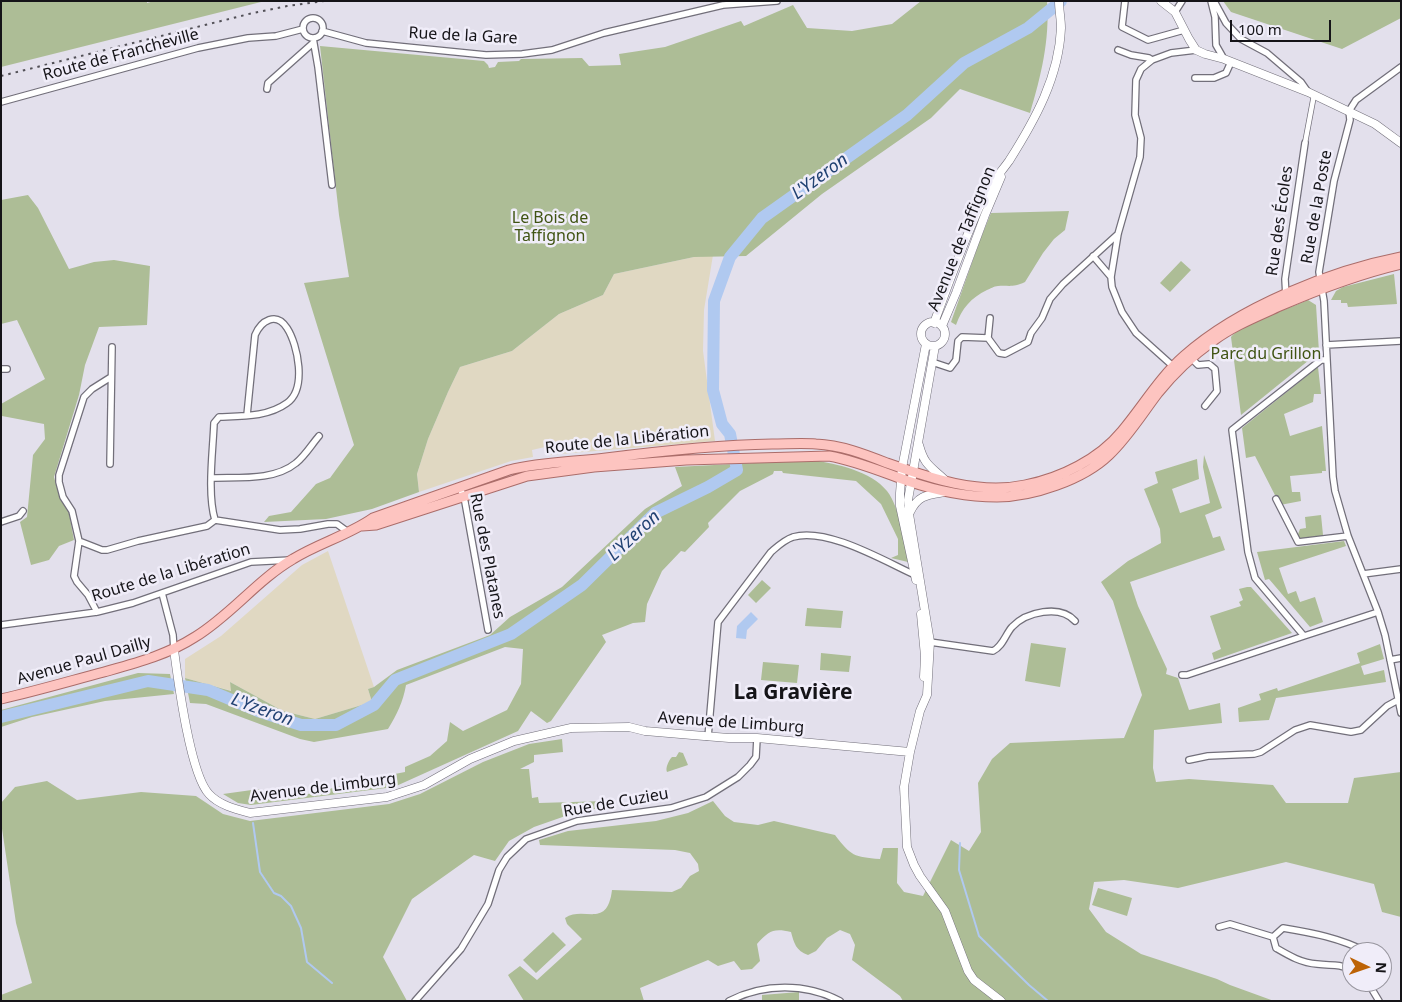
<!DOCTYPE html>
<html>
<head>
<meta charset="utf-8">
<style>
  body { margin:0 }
  #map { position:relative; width:1402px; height:1002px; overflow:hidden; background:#e3e0ec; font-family:"Noto Sans",sans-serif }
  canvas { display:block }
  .frame { position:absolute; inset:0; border:2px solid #151418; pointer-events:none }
  .north { position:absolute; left:1342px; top:942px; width:50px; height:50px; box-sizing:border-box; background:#f0edf9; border:1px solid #98969f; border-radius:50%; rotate:93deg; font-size:14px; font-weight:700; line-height:20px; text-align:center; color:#151418 }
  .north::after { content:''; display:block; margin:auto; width:18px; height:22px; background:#bd6306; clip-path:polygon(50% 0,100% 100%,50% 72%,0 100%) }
  .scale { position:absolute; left:1230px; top:20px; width:101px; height:22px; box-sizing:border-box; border:2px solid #151418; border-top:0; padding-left:6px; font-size:15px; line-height:18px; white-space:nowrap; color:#151418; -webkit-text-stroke:4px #f0edf9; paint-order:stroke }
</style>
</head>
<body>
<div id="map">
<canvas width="1402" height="1002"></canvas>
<div class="frame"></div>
<div class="north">N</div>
<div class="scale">100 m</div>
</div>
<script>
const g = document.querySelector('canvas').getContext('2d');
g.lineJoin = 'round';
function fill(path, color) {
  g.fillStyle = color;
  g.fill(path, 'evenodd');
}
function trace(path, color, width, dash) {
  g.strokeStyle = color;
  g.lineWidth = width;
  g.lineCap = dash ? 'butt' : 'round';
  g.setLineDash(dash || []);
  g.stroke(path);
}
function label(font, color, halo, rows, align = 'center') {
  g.font = font + ' "Noto Sans",sans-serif';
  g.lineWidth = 5;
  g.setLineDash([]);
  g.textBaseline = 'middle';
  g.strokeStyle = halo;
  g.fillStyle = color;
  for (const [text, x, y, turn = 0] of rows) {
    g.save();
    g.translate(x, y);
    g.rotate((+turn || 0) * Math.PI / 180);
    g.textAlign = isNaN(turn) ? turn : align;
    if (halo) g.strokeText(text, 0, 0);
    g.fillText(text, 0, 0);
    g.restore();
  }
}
const industrial = new Path2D(`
  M713 255 704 310 703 351 715 441 548 455 545 447 532 450 533 457 511 461 419 492 417 474 428 439 448 392 460 367 512 351 559 314 603 295 614 274 694 257Z
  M328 551 374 687 368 689 372 702 315 719 283 711 230 682 232 691 185 678V659L221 636 302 565Z`);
const green = new Path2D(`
  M1 1H147V3L154 1H265L1 67Z
  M921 1H1047C1050 40 1041 76 1030 113L960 89 931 118 822 194 746 256 694 257 614 274 603 295 559 314 512 351 460 367 448 392 428 439 417 474 419 492 372 509 326 519 264 522 269 516 291 512 316 484 330 478 354 445 304 283 349 277 339 215 320 46 484 61 488 65 489 68 495 67 498 62 519 61 521 59 582 58 589 66 621 65 619 54 665 47 741 21 744 26 793 5 807 28 852 31 892 24Z
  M1223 1H1401V18L1342 49 1231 12Z
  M28 195 38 208 69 269 94 262 114 260 150 266 147 325 99 327 85 365 79 395 54 477 60 498 69 513 74 540 59 546 49 560 31 565 20 522 27 517 33 455 45 439 44 424 2 416 1 404 45 379 17 320 1 324V200Z
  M1069 211 1065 230 1054 239 1043 253 1025 282C1012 288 1009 285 998 286 994 286 990 289 987 290 971 298 962 308 956 325L951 322 980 240 991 213Z
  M1181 261 1191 270 1170 292 1160 283Z
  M1394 274 1397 304 1348 307 1347 303H1341V300H1331L1336 291 1343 287Z
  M1308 300 1316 305 1319 352 1241 415 1231 337C1241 324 1291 308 1308 300Z
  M1318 367 1321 394H1314L1313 402 1284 414 1290 436 1322 426 1326 471H1322V473L1290 476 1292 492H1300L1301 501 1280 505 1255 456 1246 458 1242 428Z
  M1204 455 1222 508 1205 515 1213 538 1220 536 1225 550 1130 582 1138 606 1167 669 1166 674 1178 678 1189 710 1220 703 1222 723 1154 730 1153 768 1156 782 1189 779 1273 785 1286 803H1348L1354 778 1401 772V917L1382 912 1374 884 1286 862 1178 888 1124 880 1094 882 1089 909 1106 932 1141 954 1217 979 1230 985 1274 1001H903L900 996 852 960 855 945 850 934 840 930 827 938 816 951 808 955C796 951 794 943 791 932 773 928 769 931 757 944L760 961 752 969 741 970 734 961 718 966 708 960 640 988 644 1001H524L508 975 520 966 537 980 582 939 567 924 565 918C584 905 607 930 612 890L672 892 681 888 690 876 699 871 698 864 690 853 675 850 540 845 539 840 568 831 656 821 688 813 713 801 725 816 734 822 758 825 774 821 835 835C851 856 854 857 880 859L883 848H898L897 883 904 892 923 896 951 840 969 851 981 832 978 783 992 759 1010 743 1124 738 1142 695 1113 601 1101 582 1128 561 1161 543 1160 529 1144 489 1158 483 1155 472 1197 459 1199 479 1172 489 1180 513 1210 503 1203 467Z
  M813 460C837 464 871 471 887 491 900 508 904 541 908 562L891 558 898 555V539L881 504 856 481 783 473 782 471H774L773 474 740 491 708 523 709 527 685 552 681 551 662 571 647 604 645 622 633 623 602 635 606 642 551 721 547 723 531 711 518 731 394 787 251 805 238 803 223 794 259 789 276 798 315 793 347 784 349 785 354 784V782L405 772V767L430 756 447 741 450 722 463 731 507 710 521 684 523 649 505 647 406 685C403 702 397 714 388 729L314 742 300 739 206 704 190 703 185 678 231 691 230 682 283 711 315 719 372 702 368 689 374 687 397 670 490 635 510 617 562 587 645 509 682 486 675 467Z
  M1321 515 1323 535 1321 537 1301 539 1297 537 1300 529 1306 528 1305 517Z
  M1344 541 1346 546 1279 568 1288 594 1296 591 1300 602 1315 597 1323 622 1310 627 1269 579 1265 580 1257 552Z
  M762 580 771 588 756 603 748 595Z
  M1247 587H1251L1292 633 1214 660 1212 653 1221 649 1210 616 1241 606 1239 602 1243 600 1239 589Z
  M807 608 843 611 841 628 805 626Z
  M1031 643 1066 648 1060 687 1025 681Z
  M1380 644 1384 659 1361 666 1364 675 1384 670 1386 682 1276 698 1269 720 1239 722 1238 708 1261 700 1259 694 1277 688 1278 691 1360 663 1357 653Z
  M821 653 851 656 849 672 820 670Z
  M763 662 799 665 797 683 761 680Z
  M138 673 170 674 174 694 105 701 32 717 1 727V710Z
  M562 739 563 752 534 755V762L520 769H529L532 798 538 797 539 803 605 801V807L574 813 534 827 509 841 495 861 474 855 412 899 383 957 407 1001H1V995L32 983 16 923 1 822V803L15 787 47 781 77 800 141 792 196 796 223 814 250 821 389 804 420 794 483 762 529 744Z
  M679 752 683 753 688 765 667 772C665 768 669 760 672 757H676Z
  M1098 888 1132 898 1127 916 1092 905Z
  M553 932 566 945 536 973 523 960Z
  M799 992V1001H762V995Z`);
const water = new Path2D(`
  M751 612 758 619 747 630 746 639 736 638 737 626Z`);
const stream = new Path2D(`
  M253 823 260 872 274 893 281 896 291 906 301 928 307 962 332 983
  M960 843 959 870 979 936 1029 985 1048 1001`);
const river = new Path2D(`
  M1 717 148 681 208 690 258 711 301 725H336L374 705 395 680 511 634 582 585 655 513 708 487 737 470 730 434 722 424 713 390 714 301 730 257 762 218 907 115 964 63 1028 28 1061 1`);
const pedestrian = new Path2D(`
  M1305 143 1314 95`);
const minor = new Path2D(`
  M1125 1 1122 27 1148 40 1184 30
  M1211 1 1215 17 1216 45 1224 59
  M1214 1 1226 23 1241 39 1267 53 1301 82 1308 92
  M1175 12 1182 1
  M303 28a10 10 0 1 1 20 0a10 10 0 1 1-20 0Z
  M322 31 366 43 486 55 522 54 552 50 604 33 723 5 777 1
  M313 38 318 67 332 185
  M1118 50 1131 55 1149 58 1152 60
  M1401 67 1356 100 1349 111 1350 120 1334 181 1319 272 1324 301 1333 477 1335 491 1348 536 1378 612 1385 635 1401 713
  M1195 78H1214L1226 73 1231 62
  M267 89 268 83 313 43
  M1 102 198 48 248 38 276 36 303 29
  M1093 256 1111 277
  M1286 297 1285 279 1305 143
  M988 338 990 318
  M1326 345 1401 341
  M1189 356 1198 365 1209 364 1215 369 1217 391 1205 406
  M1327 360H1321L1232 430 1248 552 1255 578 1304 636 1378 612
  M932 362 950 368 956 360 958 341 962 337 988 338 999 353 1005 354 1028 342 1031 333 1042 318 1050 299 1063 284 1118 234
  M1175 368 1136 333 1122 312 1112 287 1111 277 1118 234 1140 157 1141 138 1135 115 1136 80 1141 69 1152 60 1171 53 1196 50
  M1 369H7
  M247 415 255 335C261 321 276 311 287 328 298 345 307 389 287 403 268 417 242 416 219 417L214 423C213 451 207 493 215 520L280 530 300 529 328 524H337L348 532
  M110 464 112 347
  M212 478C239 477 274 481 296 463 305 456 312 444 319 436
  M460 487 465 502 488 630
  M1276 499 1298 542 1348 536
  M1 522 19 516 23 511
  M79 541 102 550H107L138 541 207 526 215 520
  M1363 574 1401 569
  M162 593 173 635 174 650
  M97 612 88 595 77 582 74 576 79 541 72 511 63 497 59 482V475L84 397 92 389 111 377
  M1 625 97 612 133 603 251 562 291 560
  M930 642 993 651C1003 646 1005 635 1012 627 1026 612 1060 604 1075 621
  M1390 660 1401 658
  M1182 675H1187L1304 636
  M708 737 718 622 771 552C778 546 784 540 793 537 827 527 884 561 915 575
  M1189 760 1208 756 1254 754 1261 752 1295 730 1310 725 1351 732 1361 730 1387 706 1398 700
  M1219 927 1230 924 1273 937
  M1352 970C1337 963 1332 966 1317 964 1301 963 1288 955 1276 948L1273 937 1283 928C1313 933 1340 938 1367 952
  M1370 986 1379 1001
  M415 1001 461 949 488 904 499 870 507 857 526 839 577 821 671 808 706 797 738 777 750 765 756 757 757 738
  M729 1001C764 983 806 983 840 1001`);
const tertiary = new Path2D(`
  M1161 1 1175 12 1189 39 1196 50 1205 54 1224 59 1308 92 1375 124 1401 143
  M921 334a12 12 0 1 1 24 0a12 12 0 1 1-24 0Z
  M934 323C950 280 965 236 985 195 991 183 1001 172 1009 161 1035 120 1059 77 1061 28 1061 19 1059 10 1059 1
  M942 326 956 293 985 215 1001 177
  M935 346 908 500 909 514 930 642 927 695 920 711 910 752 904 787 907 847 914 865 920 876 945 911 968 971 974 980 1001 1001
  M919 445C925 467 931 466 946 481
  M910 512C918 495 927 495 945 492
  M916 580 900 506V493L902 468 926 344
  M921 614 925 656 924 677
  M174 650C178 680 190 774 209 794 219 805 235 809 250 813L387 797 424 785 470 759 514 741 571 728 629 727 645 731 704 736 729 738H757L910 752`);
const primary = new Path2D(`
  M362 526 376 525 527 476 594 467 686 460 829 456C857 461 882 472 908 481 937 491 967 497 997 497 1032 497 1083 480 1109 455 1128 437 1142 414 1158 393 1174 373 1192 356 1213 341 1233 326 1256 317 1280 306 1319 289 1359 274 1401 264
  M1 699C36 691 70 681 104 672 136 663 167 655 195 637 231 615 257 580 293 559 319 543 349 535 373 518L509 470C541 462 573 462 606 458 661 451 716 445 772 444 786 444 802 443 816 444 841 445 864 454 887 463 930 478 979 495 1025 485 1061 478 1099 459 1122 431 1143 406 1159 378 1184 356 1239 307 1330 271 1401 257`);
const rail = new Path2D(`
  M1 76 253 13 287 6 324 1`);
const streetNames = [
  ["Rue de la Gare",463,36,3],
  ["Route de Francheville",121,55,-15],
  ["Rue de la Poste",1317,207,-80],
  ["Rue des Écoles",1280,221,-82],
  ["Avenue de Taffignon",962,239,-68],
  ["Route de la Libération",627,440,-6],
  ["Rue des Platanes",487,556,79],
  ["Route de la Libération",171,573,-17],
  ["Avenue Paul Dailly",84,661,-16],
  ["Avenue de Limburg",731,723,4],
  ["Avenue de Limburg",323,788,-7],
  ["Rue de Cuzieu",616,803,-10]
];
const parkNames = [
  ["Le Bois de",550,218],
  ["Taffignon",550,236],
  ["Parc du Grillon",1266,354]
];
const waterNames = [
  ["L'Yzeron",820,177,-36],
  ["L'Yzeron",634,536,-43],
  ["L'Yzeron",262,710,20]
];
const districtNames = [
  ["La Gravière",793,693]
];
fill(industrial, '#e0d8c2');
fill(green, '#adbd96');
fill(water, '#b0c9f0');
trace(stream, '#b0c9f0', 2);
trace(river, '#b0c9f0', 12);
trace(pedestrian, '#726f7a', 6);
trace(minor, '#726f7a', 8);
trace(tertiary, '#726f7a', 9);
trace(primary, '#ab6d6a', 11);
trace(pedestrian, '#fff', 4.5);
trace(minor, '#fff', 5.5);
trace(tertiary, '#fff', 8);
trace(primary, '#fdc4c0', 9);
trace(rail, '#525057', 2, [2.5, 5]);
label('16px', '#151418', '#f0edf9', streetNames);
label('16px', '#405413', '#f0edf9', parkNames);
label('italic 18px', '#224273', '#f0edf9', waterNames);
label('bold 21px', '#151418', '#f0edf9', districtNames);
</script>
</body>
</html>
